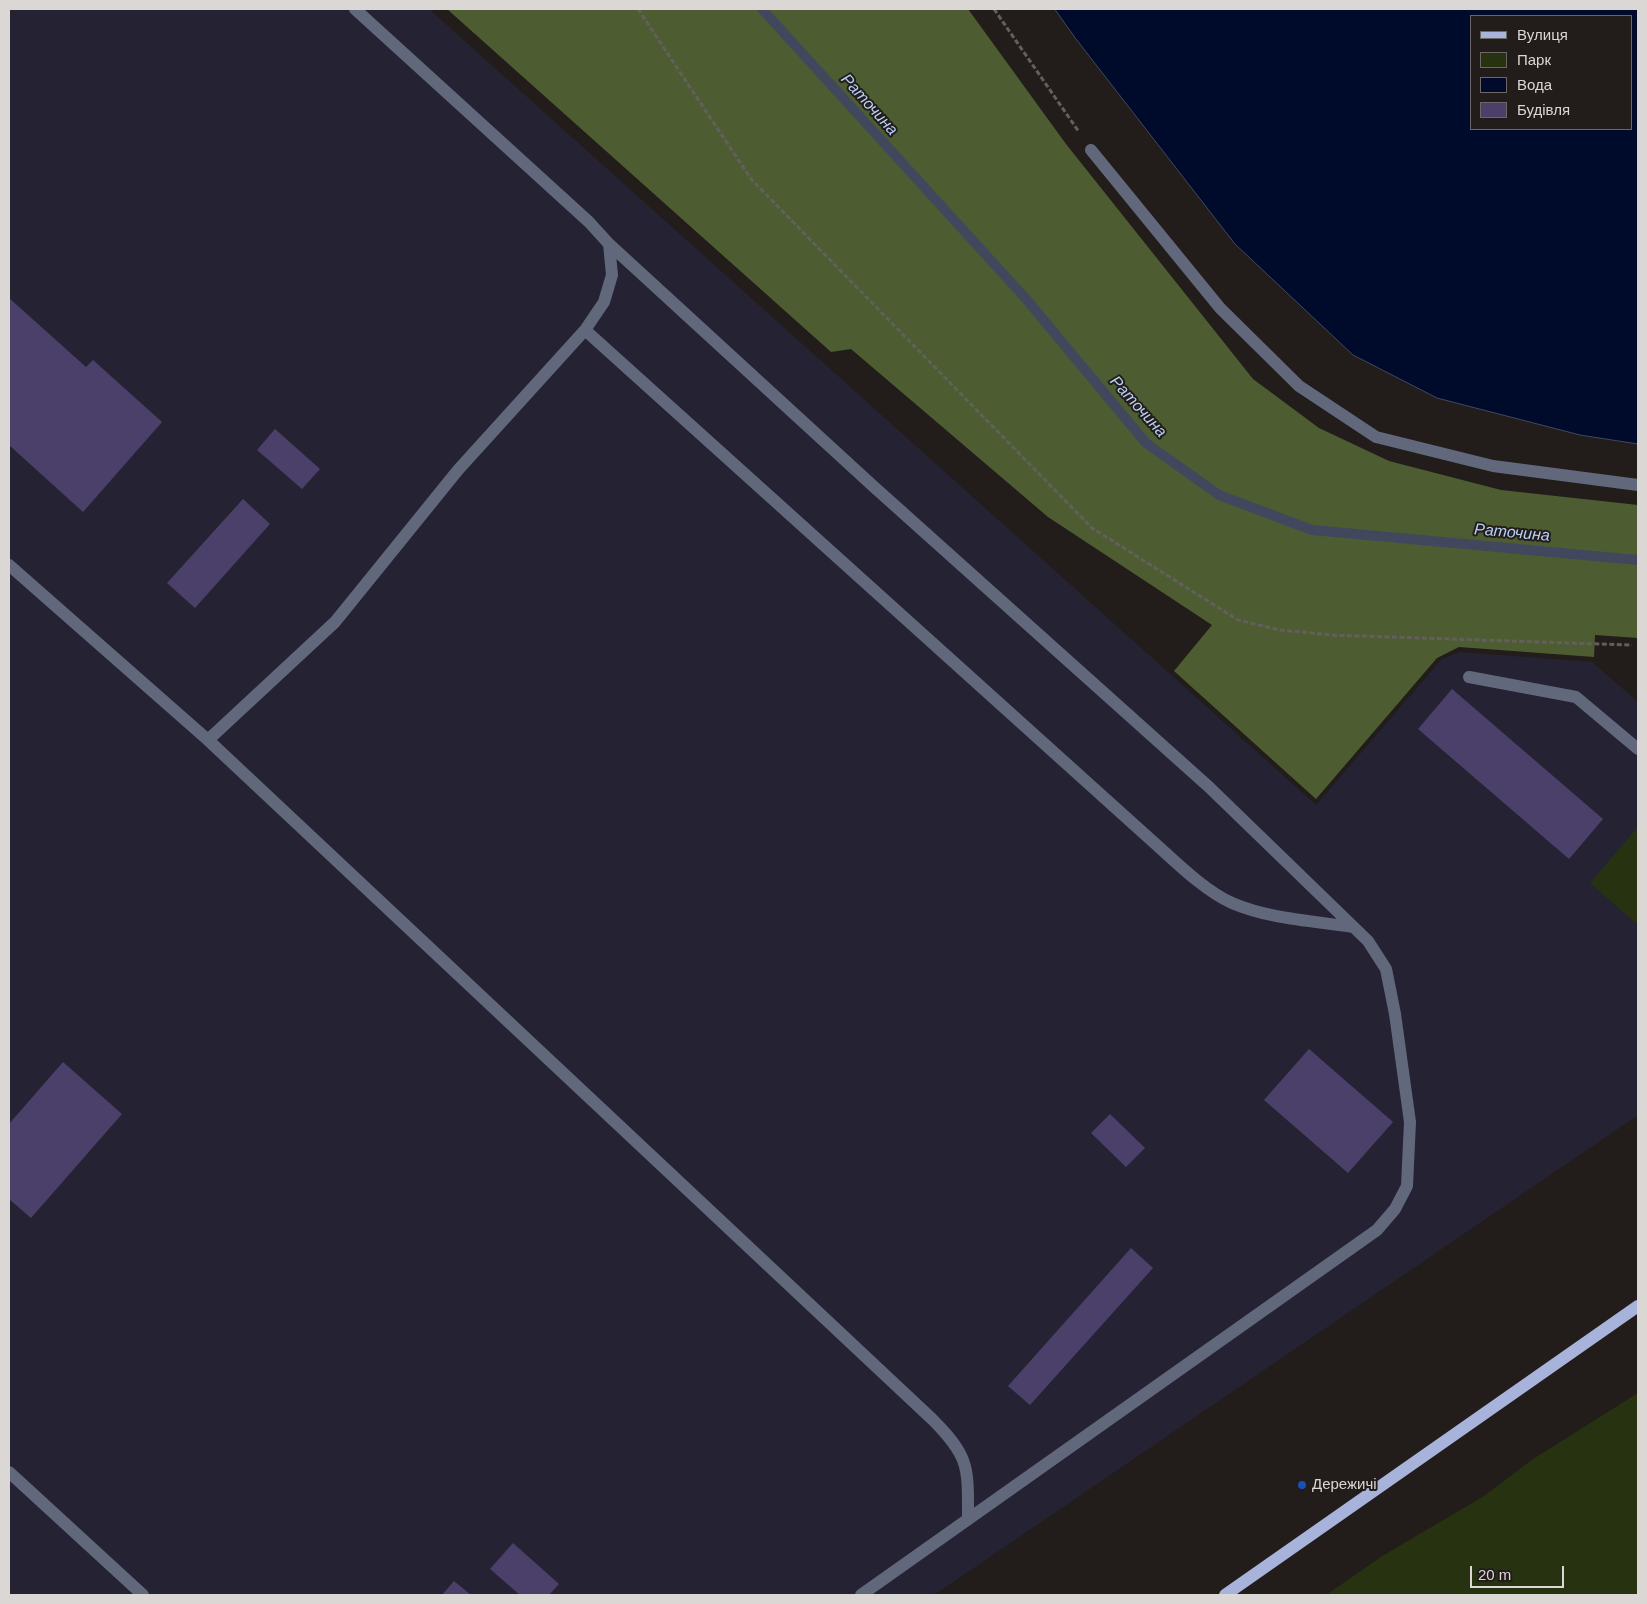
<!DOCTYPE html>
<html>
<head>
<meta charset="utf-8">
<style>
  body { margin:0 }
  #map { position:relative; width:1647px; height:1604px; overflow:hidden; background:#221d1b; font-family:Arial,sans-serif }
  canvas { display:block }
  .frame { position:absolute; inset:0; border:10px solid #dad7d5; pointer-events:none }
  .legend { position:absolute; left:1470px; top:15px; width:162px; height:115px; box-sizing:border-box; background:#221d1b; border:1px solid #6c6765; margin:0; padding:6px 9px; list-style:none; font-size:15px; color:#dad7d5 }
  .legend li { display:flex; align-items:center; gap:10px; height:25px }
  .legend b { width:25px; border:1px solid #6c6765 }
  .scale { position:absolute; left:1470px; top:1566px; width:94px; height:22px; box-sizing:border-box; border:2px solid #dad7d5; border-top:0; padding-left:6px; font-size:15px; line-height:18px; white-space:nowrap; color:#dad7d5; -webkit-text-stroke:4px #221d1b; paint-order:stroke }
</style>
</head>
<body>
<div id="map">
<canvas width="1647" height="1604"></canvas>
<div class="frame"></div>
<ul class="legend">
<li><b style="height:6px;background:#a8b3db"></b>Вулиця</li>
<li><b style="height:14px;background:#273211"></b>Парк</li>
<li><b style="height:14px;background:#000b2b"></b>Вода</li>
<li><b style="height:14px;background:#4a4069"></b>Будівля</li>
</ul>
<div class="scale">20 m</div>
</div>
<script>
const g = document.querySelector('canvas').getContext('2d');
g.lineJoin = 'round';
function fill(path, color) {
  g.fillStyle = color;
  g.fill(path, 'evenodd');
}
function trace(path, color, width, dash) {
  g.strokeStyle = color;
  g.lineWidth = width;
  g.lineCap = dash ? 'butt' : 'round';
  g.setLineDash(dash || []);
  g.stroke(path);
}
function label(font, color, halo, rows, align = 'center') {
  g.font = font + ' Arial,sans-serif';
  g.lineWidth = 4;
  g.setLineDash([]);
  g.textBaseline = 'middle';
  g.strokeStyle = halo;
  g.fillStyle = color;
  for (const [text, x, y, turn = 0] of rows) {
    g.save();
    g.translate(x, y);
    g.rotate((+turn || 0) * Math.PI / 180);
    g.textAlign = isNaN(turn) ? turn : align;
    if (halo) g.strokeText(text, 0, 0);
    g.fillText(text, 0, 0);
    g.restore();
  }
}
const industrial = new Path2D(`
  M9 9H429L1316 805 1441 660 1459 652 1592 662 1638 702V1115L934 1595H9Z`);
const green = new Path2D(`
  M1638 827V925L1590 883Z
  M1638 1393V1595H1326L1384 1555 1484 1496 1533 1459Z`);
const forest = new Path2D(`
  M447 9H968L1066 144 1253 379 1319 428 1389 461 1501 490 1638 505V638L1595 635 1594 657 1459 647 1437 658 1316 799 1174 671 1212 625 1048 517 851 349 831 352Z`);
const water = new Path2D(`
  M1055 9H1638V444L1580 435 1437 398 1353 355 1235 244 1076 39ZM1471 16H1631V129H1471Z`);
const stream = new Path2D(`
  M762 9 1027 300 1146 443 1219 495 1312 530 1638 560`);
const building = new Path2D(`
  M9 298 86 367 93 360 162 422 83 512 9 445Z
  M275 429 320 469 302 489 257 450Z
  M243 499 270 524 195 608 167 583Z
  M1452 689 1603 819 1569 859 1418 729Z
  M1309 1049 1393 1122 1348 1173 1264 1100Z
  M63 1062 122 1114 31 1218 9 1199V1124Z
  M1110 1114 1145 1148 1126 1167 1091 1133Z
  M1131 1248 1153 1268 1030 1405 1008 1386Z
  M513 1543 559 1584 549 1595H520L490 1569Z
  M454 1581 471 1595H442Z`);
const path = new Path2D(`
  M638 9 751 179 1092 528 1238 620 1280 630 1333 635 1632 645
  M994 9 1079 132`);
const minor = new Path2D(`
  M1091 150 1220 308 1299 386 1376 437 1493 466 1638 485
  M609 244 873 486 1209 787 1368 941 1386 969 1395 1014 1410 1122 1407 1186 1395 1209 1377 1230 861 1595
  M585 330 1150 839C1174 860 1203 890 1232 903 1269 919 1314 921 1353 927
  M9 565 208 740 932 1419C970 1457 968 1467 968 1519
  M1469 677 1576 697 1638 749
  M208 740 335 622 458 470 585 330 604 302 612 275 609 244 589 222 355 9
  M9 1472 143 1595`);
const major = new Path2D(`
  M1225 1595 1638 1306`);
const markers = [
  [1302,1485,5,"#1a4fb4"]
];
const poiNames = [
  ["Дережичі",1312,1485]
];
const waterNames = [
  ["Раточина",869,105,48],
  ["Раточина",1138,407,48],
  ["Раточина",1512,533,5]
];
fill(industrial, '#252333');
fill(green, '#273211');
fill(forest, '#4d5d31');
fill(water, '#000b2b');
trace(water, '#41485e', 1);
trace(stream, '#41485e', 10);
fill(building, '#4a4069');
trace(path, '#635f5d', 3, [5, 2.5]);
trace(minor, '#62687b', 12);
trace(major, '#a8b3db', 12);
for (const [x, y, r, color] of markers) {
  const dot = new Path2D();
  dot.arc(x, y, r, 0, 2 * Math.PI);
  g.fillStyle = color;
  g.fill(dot);
  trace(dot, '#221d1b', 2);
}
label('15px', '#dad7d5', '#221d1b', poiNames, 'left');
label('italic 16px', '#b7cff5', '#221d1b', waterNames);
</script>
</body>
</html>
